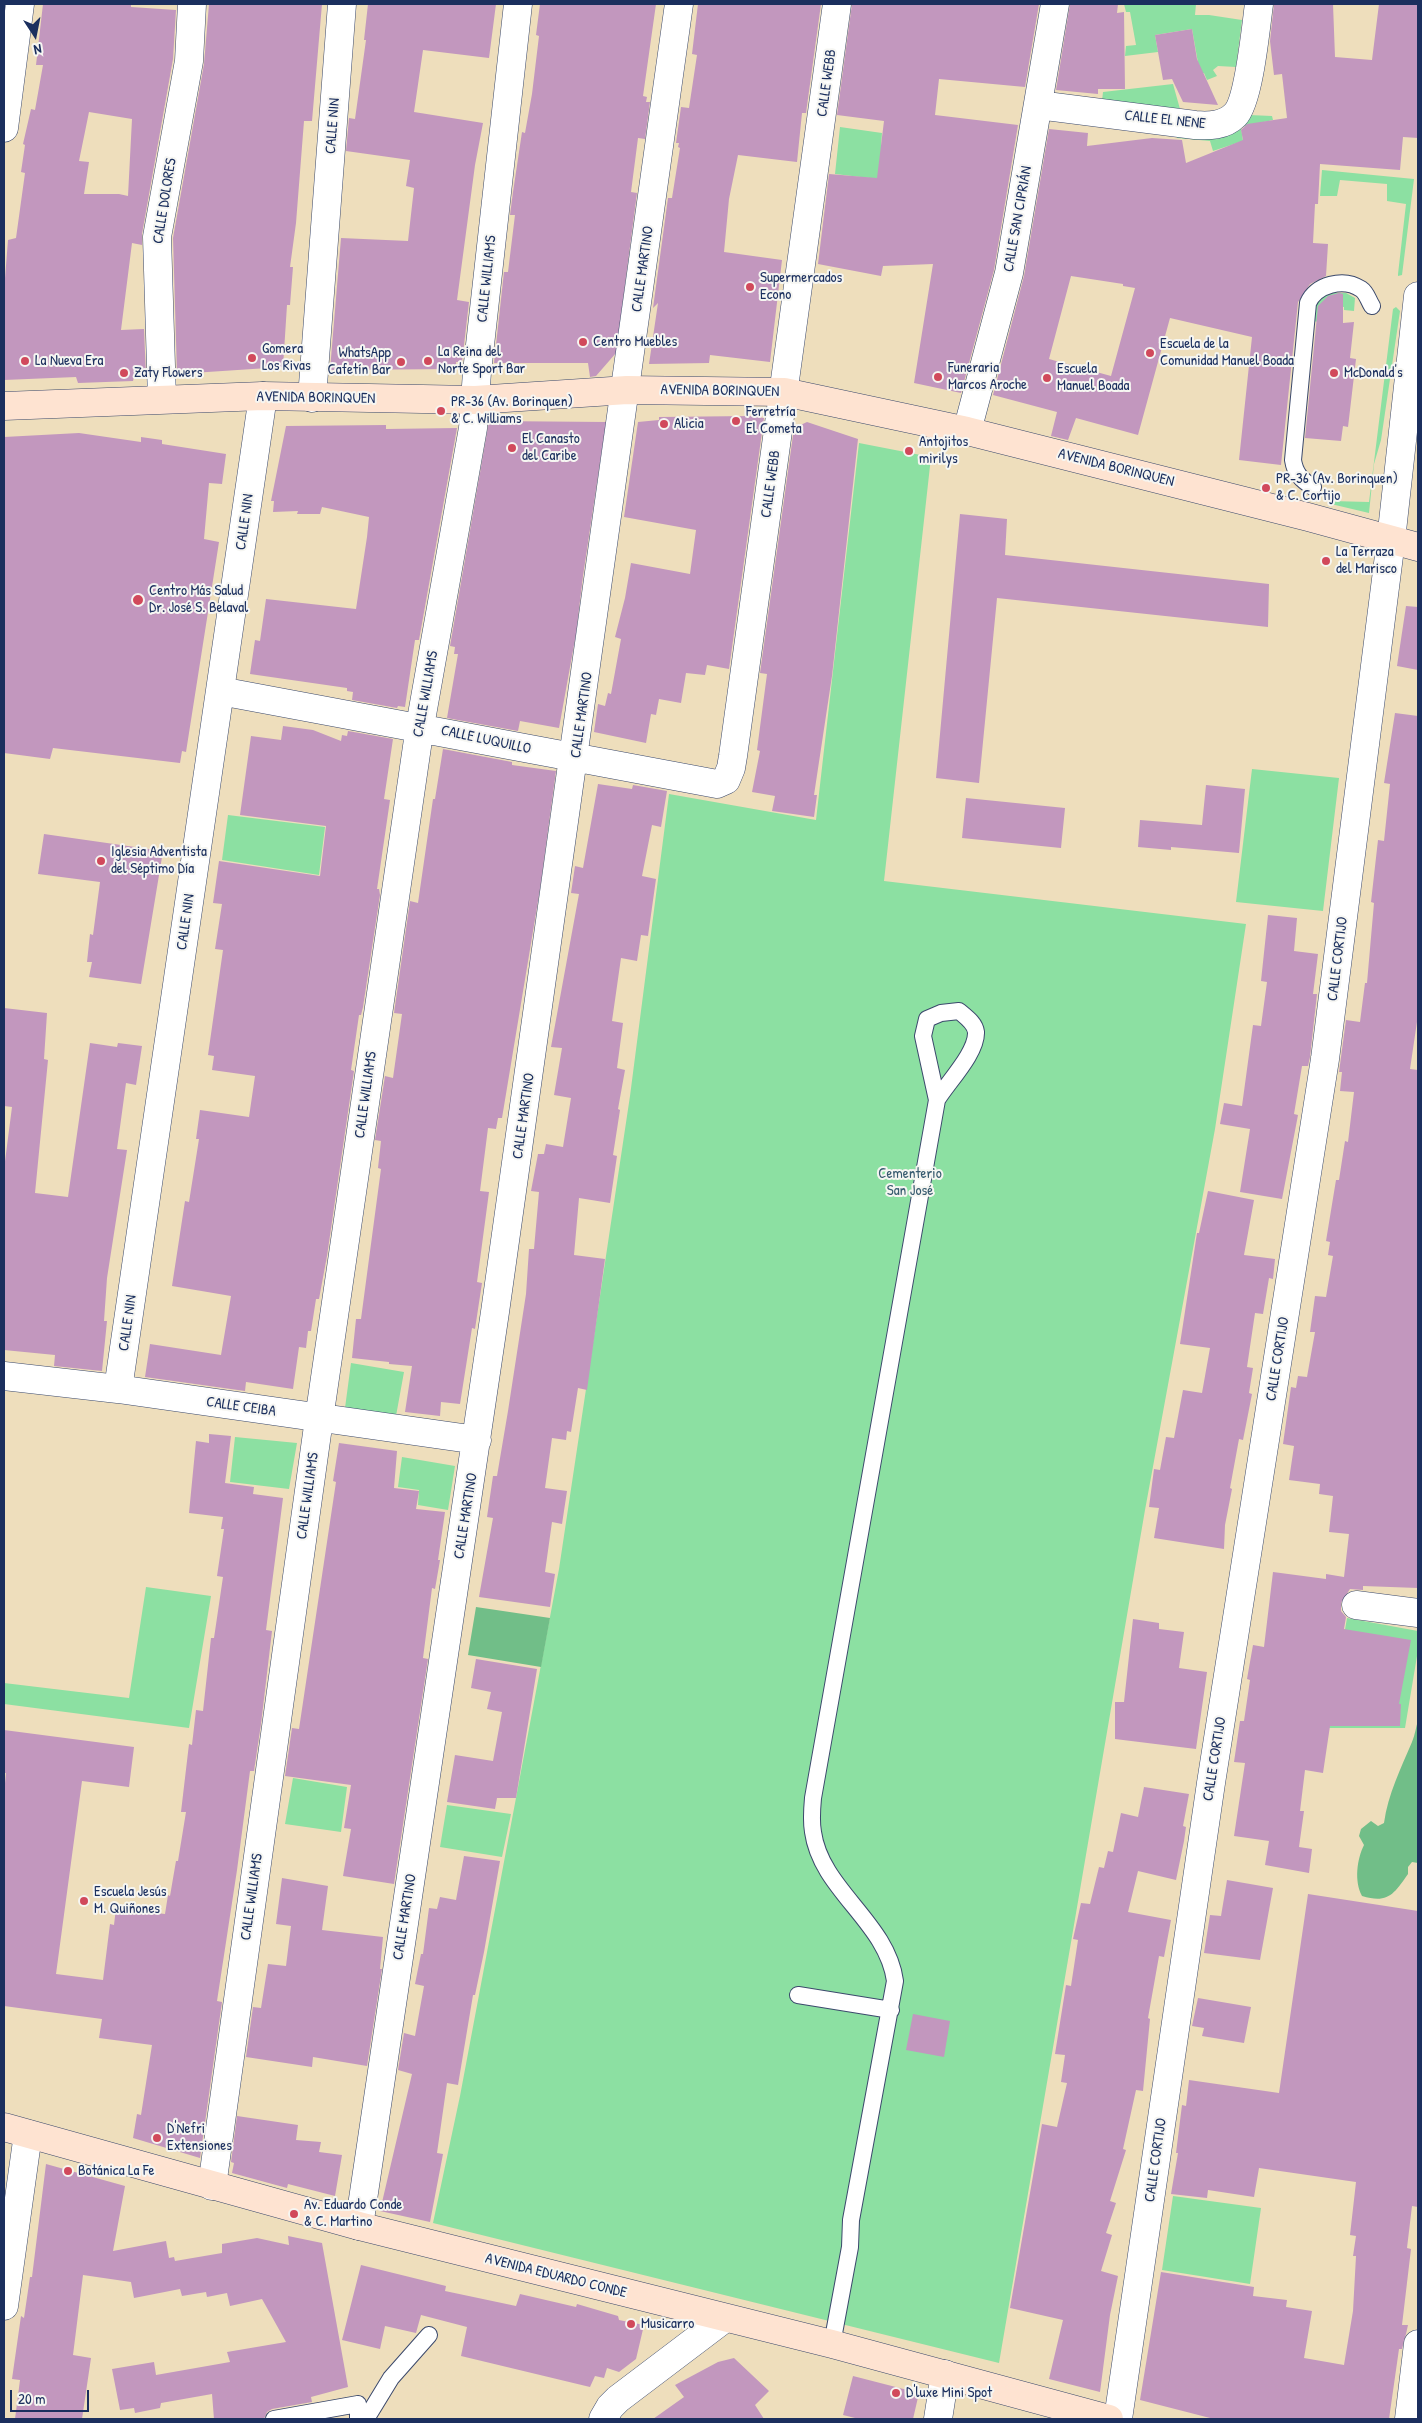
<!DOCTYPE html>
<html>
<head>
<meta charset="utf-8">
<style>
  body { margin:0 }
  #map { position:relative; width:1422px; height:2423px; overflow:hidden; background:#eedebc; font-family:"Patrick Hand",sans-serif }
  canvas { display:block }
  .frame { position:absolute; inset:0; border:5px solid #1b2f5e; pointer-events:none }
  .north { position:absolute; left:10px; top:10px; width:50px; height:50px; -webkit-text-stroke:4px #f6f6f2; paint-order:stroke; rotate:169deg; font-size:14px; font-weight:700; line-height:20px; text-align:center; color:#1b2f5e }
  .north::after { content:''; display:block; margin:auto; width:18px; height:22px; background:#1b2f5e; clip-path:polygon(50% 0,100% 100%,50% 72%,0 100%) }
  .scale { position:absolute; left:10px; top:2390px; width:79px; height:22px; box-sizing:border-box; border:2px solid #1b2f5e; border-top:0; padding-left:6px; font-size:15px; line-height:18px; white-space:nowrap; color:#1b2f5e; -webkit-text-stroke:4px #f6f6f2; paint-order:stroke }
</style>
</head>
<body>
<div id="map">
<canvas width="1422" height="2423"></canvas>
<div class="frame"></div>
<div class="north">N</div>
<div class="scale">20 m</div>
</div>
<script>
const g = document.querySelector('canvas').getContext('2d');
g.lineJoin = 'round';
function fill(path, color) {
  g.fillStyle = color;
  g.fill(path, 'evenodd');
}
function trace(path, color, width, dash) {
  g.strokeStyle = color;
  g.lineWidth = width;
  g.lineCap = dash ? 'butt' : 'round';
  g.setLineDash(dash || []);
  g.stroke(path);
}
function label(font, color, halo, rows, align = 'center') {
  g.font = font + ' "Patrick Hand",sans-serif';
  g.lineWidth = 4;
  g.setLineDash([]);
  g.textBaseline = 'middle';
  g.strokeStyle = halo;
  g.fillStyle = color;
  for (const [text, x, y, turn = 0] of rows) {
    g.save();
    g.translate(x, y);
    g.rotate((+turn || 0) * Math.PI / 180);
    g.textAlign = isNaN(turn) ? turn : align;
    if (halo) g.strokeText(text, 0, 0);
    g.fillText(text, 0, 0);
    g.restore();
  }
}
const green = new Path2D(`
  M1124 4H1196L1195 15H1209L1242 20 1236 67 1218 66 1213 70 1217 76 1207 80 1204 73 1200 74 1192 29 1155 35 1158 52 1125 56 1126 46 1136 45 1130 12H1126Z
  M1173 84 1180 109 1102 101 1103 92Z
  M1249 115 1272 116 1273 120 1241 127 1243 141 1213 151 1210 141 1177 138 1176 134Z
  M840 127 882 133 881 146 899 149 895 181 835 174Z
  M1322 170 1414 179 1402 275 1398 276V274L1406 204 1387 201V184L1340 180 1337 196H1320Z
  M1334 293H1346L1355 298 1354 311 1344 310V307L1321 304 1319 322 1312 321 1316 302 1327 294Z
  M1396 307 1400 311 1381 440 1374 464 1369 513 1331 504V501L1369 502 1393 309Z
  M859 443 931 457 884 881 1246 924 1215 1129 1145 1510 999 2363 433 2223 460 2096 559 1569 630 1096 669 794 816 820Z
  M1252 769 1339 778 1323 911 1236 902Z
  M228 815 325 827 319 875 222 860Z
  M351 1363 404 1372 396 1416 345 1408Z
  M235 1437 297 1443 289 1489 230 1482Z
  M402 1457 455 1466 448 1510 418 1505 419 1490 398 1487Z
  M146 1587 211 1596 189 1728 4 1704V1683L129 1698Z
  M1347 1618 1418 1631V1650L1405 1728H1328Z
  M293 1778 347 1787 341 1832 285 1824Z
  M447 1805 511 1814 502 1857 440 1847Z
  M1173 2196 1261 2208 1250 2284 1162 2270Z`);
const forest = new Path2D(`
  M476 1607 550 1618 541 1667 468 1655Z
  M1418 1720V1863L1412 1862 1408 1867V1874C1394 1894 1388 1904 1362 1896 1354 1881 1357 1859 1364 1845L1359 1836 1361 1829 1371 1821 1378 1826 1384 1823C1388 1794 1401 1768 1412 1742 1415 1735 1416 1727 1418 1720Z`);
const building = new Path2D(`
  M43 4H131V7L176 10 173 59 142 234V245L132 243 121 330 144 329 146 376 134 377 133 381 78 383 76 377 4 380V291L8 240 16 238 25 173 21 172 25 145 23 144 31 109 35 110 43 65H36ZM89 112 132 119 128 196 119 194H84L89 162 79 161Z
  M209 4H322L312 121H304L296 223 290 267H293L290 305H287L283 367 177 374 173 238 204 64Z
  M368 4H496L489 58 423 50 414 112 483 123 475 165 457 300 469 302 462 362H456V369L330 370 341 238 408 241 414 188 406 186 410 160 346 151 349 118 355 119 366 40H364Z
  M540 4H656L643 96 647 97 646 102H650L645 139 638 138 631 192 637 193 616 353 596 376 590 377 588 363H494L504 272H508L515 215H510L513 192 522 132 525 133 532 94 539 36 536 35Z
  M698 4H821L806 113H802L797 162 738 155 729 199 724 252 782 260 770 362 710 355 709 363 649 364 658 303 653 308 668 198H672L680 148 678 147 679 143H676L681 107 689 108 697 55 692 54Z
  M852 4H1039L1025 87 939 79 935 115 1018 125 994 270 961 393 914 383 933 264 883 266 881 276 818 264 829 174 877 178 884 121 837 115Z
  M1070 4H1118L1117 13 1124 12 1125 89H1098V94L1056 90Z
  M1274 4H1333L1335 57 1372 60 1379 4H1418V138L1403 137 1400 170 1320 164 1318 204H1315L1313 243 1328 244 1326 276 1310 284 1298 302 1281 465 1239 460 1252 337 1170 318 1138 435 1076 418 1068 440 1051 436 1057 412 993 395 1024 276 1049 129 1088 133 1087 146 1152 138 1182 140 1186 163 1243 140 1241 130 1247 124 1287 118 1282 74 1274 75 1270 41ZM1071 276 1123 284V286L1135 288 1111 376 1049 359Z
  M1192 29 1197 59 1218 105 1183 102 1172 79 1163 80 1155 35Z
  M1339 293 1343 294V323L1354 322 1350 358 1356 359 1348 427 1343 426 1341 441 1305 438 1318 306 1328 296Z
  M750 416 764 418 729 669 707 665 705 675 686 673 681 703 659 699 656 715 651 714 646 743 594 732 598 704 605 706 608 693 611 694 621 639 615 637 625 598 631 563 690 574 696 530 624 517 638 422 659 420V417Z
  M489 421 606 422 583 576 576 634 559 728 520 721 518 731 447 718 458 654H454L455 647 450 646Z
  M807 422 858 439 832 676 814 795H817L814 817 772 811 775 796 752 792 760 751 757 750 767 674 760 673 794 428Z
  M386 425V429L457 428 419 640H415L405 707 398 706 397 708 352 700 353 692 347 691V688L250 674 255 640 260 641 266 599 356 609 367 537 369 517 322 507 320 514H297L298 511 273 512 274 501H271L286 426Z
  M79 433 141 442V437L162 440V444L226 454 222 484 209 483 204 539 219 542 186 752 182 751 180 763 53 748 50 759 4 753V437Z
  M960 514 1007 519 1005 555 1269 584 1268 627 997 598 979 783 936 778Z
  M1406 606 1418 607V670L1397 666Z
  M1395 713 1418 716V1015L1410 1069 1418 1070V1588L1363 1586V1590L1350 1589 1341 1603V1611L1346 1617 1344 1629 1411 1640 1399 1704H1401L1400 1726H1330L1323 1773 1305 1770 1300 1811H1304L1299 1847 1312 1849 1309 1873 1265 1865 1269 1841 1234 1836 1245 1763 1234 1762 1240 1721H1244L1250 1680 1247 1679 1253 1645 1264 1647 1273 1572 1326 1579V1574L1344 1577 1349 1534 1329 1532 1333 1496 1319 1494 1320 1484 1289 1480 1294 1446 1283 1444 1291 1387 1296 1388 1298 1376 1307 1377 1315 1332H1310L1315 1296 1326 1297 1333 1256 1328 1255 1330 1242 1326 1241 1336 1180H1339L1345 1141 1348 1142 1354 1092 1340 1091 1342 1072H1339L1346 1020 1360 1022 1365 983H1367L1374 903 1371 902 1378 840 1384 841 1390 784 1384 783Z
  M283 726 313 730 341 741 342 735 347 736 348 731 393 739 384 799 390 800 377 889H379L380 895 363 1007 361 1015H359L351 1070 354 1071 327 1256 319 1299H316L311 1331H308L306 1348 299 1347 293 1389 246 1382 245 1391 145 1377 150 1344 221 1355 231 1296 172 1286 185 1201 189 1202 199 1139H196L200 1110 249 1117 255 1076 212 1070 214 1056 208 1055 223 950 215 949 222 904 213 903 219 861 320 876 326 826 240 815 251 736 281 740Z
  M443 749 512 762V765L556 771 540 889 502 1118H498L496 1129 488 1128 480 1191 489 1192 477 1282 482 1283 475 1329 472 1328 460 1404 441 1402 440 1416 405 1412 412 1366 389 1364V1362L352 1358 356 1319H361L381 1169 378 1168 381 1141 375 1140 385 1076 393 1078 402 1014 394 1013 410 901 418 903 433 799H435Z
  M598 784 632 789 633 785 667 791 661 827 652 825 642 876 656 879 648 936 641 935 637 961 621 958 612 1021 623 1023 617 1068 625 1070 618 1109 620 1110 613 1155 617 1156 610 1203 579 1198 574 1255 605 1259 587 1390 578 1388 571 1432 567 1431 566 1440 552 1438 545 1488 567 1491 562 1524 552 1522 545 1572 555 1574 550 1607 479 1597 493 1518 487 1517 493 1476H497L508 1411 526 1294 529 1249H534L539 1192 531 1191 538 1154H544L546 1144 563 1147 571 1098 554 1095 562 1048 551 1047 579 894 571 893 575 866 583 868Z
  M1206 785 1245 789 1239 853 1171 847V850L1138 847 1140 820 1202 825Z
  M966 798 1065 808 1061 848 962 838Z
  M44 834 163 851 141 984 89 977 92 962H87L90 934 93 935 100 882 38 874Z
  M1268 915 1297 918 1294 951 1318 954 1313 994H1317L1310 1057 1308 1066H1302L1294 1114 1298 1115 1282 1199 1240 1192 1250 1129 1220 1124 1224 1103 1242 1106 1253 1025 1261 1026 1267 982 1261 981Z
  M4 1008 47 1013 44 1059 48 1060 35 1193 68 1197 90 1043 117 1047 118 1043 142 1046 136 1085 126 1083 117 1149 127 1150 107 1278 104 1321H107L102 1371 54 1366 55 1355 4 1350V1169L12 1107 4 1106Z
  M1208 1191 1254 1200 1244 1255 1275 1259 1273 1279 1269 1278 1263 1314 1255 1313 1247 1367 1253 1368 1249 1393 1252 1394 1243 1440 1239 1439 1230 1488 1232 1489 1225 1525 1224 1549 1154 1538 1159 1508 1149 1507 1154 1469 1160 1470 1166 1437 1174 1438 1183 1390 1202 1393 1210 1348 1180 1344 1197 1233H1199Z
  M209 1434 231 1436 225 1483 254 1487 253 1494 283 1498 266 1630 272 1631 261 1724 254 1771H250L237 1870 217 2001 222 2002 200 2158 133 2138 137 2114 141 2115 152 2045 99 2038 102 2019 4 2006V1793L6 1773H4V1730L134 1747 129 1787 82 1781 56 1974 103 1980 110 1924 114 1925 116 1908 165 1914 168 1895 170 1896 176 1861H178L186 1812H181L189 1744 192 1745 196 1710 203 1711 211 1638H214L223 1577 217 1576 224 1529H221L223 1517 189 1513 196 1441 209 1443Z
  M339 1443 397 1451 394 1488 419 1491 416 1509 445 1512 438 1560H440L435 1589 432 1588 423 1658 428 1659 394 1884 343 1876 351 1829 344 1828 351 1785 285 1776 292 1728 299 1729 336 1482 333 1481Z
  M1133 1619 1159 1623V1629L1184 1632 1179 1668 1207 1672 1196 1749 1115 1739V1702H1124Z
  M476 1659 537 1669 516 1798H497L495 1809 447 1802 455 1755 493 1761 502 1712 487 1709 491 1692 471 1688Z
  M1144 1787 1189 1794 1183 1826 1186 1827 1184 1841 1176 1880 1138 1871 1128 1912 1171 1920 1164 1957 1159 1956 1148 2018 1150 2019 1143 2091 1136 2090 1123 2149 1126 2150 1110 2201 1116 2203 1106 2233 1112 2235 1101 2271 1118 2276 1110 2315 1100 2392 1049 2379 1063 2320 1010 2308 1042 2124 1057 2127 1067 2083 1061 2082 1065 2055 1055 2054 1066 1985 1071 1986 1078 1940 1073 1939 1081 1903 1090 1904 1099 1867 1104 1868 1108 1851 1113 1852 1121 1813 1138 1817Z
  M464 1856 500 1861 484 1952 475 1995H473L458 2085 447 2083 437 2153 443 2154 430 2222 380 2211 412 2074 398 2070 404 2033 415 2036 424 1986 415 1984 421 1954H423L429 1908 437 1909 440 1897 456 1900Z
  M282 1878 328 1886 322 1930 383 1937 380 1969H382L367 2066 313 2057 312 2067 246 2057 253 2007 261 2008 268 1964 286 1966 291 1926 276 1924Z
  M1227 1880 1273 1888 1260 1960 1204 1953 1210 1915 1221 1916Z
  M1308 1894 1418 1911V2207L1412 2206 1407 2248 1411 2249 1402 2325H1408L1406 2334 1402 2349H1399L1389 2419H1214L1140 2400 1161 2272 1254 2287 1253 2296 1287 2300 1286 2307 1312 2311 1304 2358 1344 2365 1353 2311 1356 2256H1353L1356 2236 1350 2235 1356 2182 1259 2168 1254 2197 1208 2190 1207 2198 1171 2194 1178 2153H1176L1182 2105 1186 2106 1189 2080 1279 2093Z
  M1198 1998 1251 2007 1244 2043 1202 2036 1204 2028 1192 2026Z
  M913 2014 950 2021 944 2057 906 2050Z
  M237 2116 298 2125 296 2140 321 2142 319 2152 342 2155 335 2196 288 2184 287 2188 232 2173 234 2163 231 2162Z
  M46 2164 125 2186 113 2251 166 2241 169 2258 174 2257 175 2261 222 2253V2244L257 2238 289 2245 288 2236 322 2243 348 2387 311 2397 312 2402 272 2409 267 2412 264 2419H214L212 2394 161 2403 160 2408 135 2413 134 2408 120 2410 112 2369 154 2362 156 2375 230 2362 227 2352 286 2342 262 2299 230 2306 227 2293 207 2297 206 2292 182 2296 180 2289 134 2298 131 2282 83 2275 73 2355 91 2358 82 2419H15L20 2380 12 2379 21 2316 24 2318 30 2277H32Z
  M361 2265 446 2286 445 2291 516 2306 520 2294 576 2307 577 2304 618 2316 619 2320 644 2325 636 2359 619 2372 607 2368 604 2378 595 2376 590 2387 461 2356 467 2327 421 2315 416 2333 385 2326 380 2349 342 2340Z
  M734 2358 769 2391 755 2405 764 2419H653L684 2397 675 2385 718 2362Z
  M853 2376 919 2393 913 2419H859L843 2415Z`);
const lane = new Path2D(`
  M1313 487C1301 480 1295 473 1293 460L1308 303C1316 285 1343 277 1361 289 1367 293 1368 300 1372 306
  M798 1995 891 2010
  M832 2344 850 2247 851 2220 895 1981C887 1922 821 1890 813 1832 811 1821 812 1809 813 1798L937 1100C947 1083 977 1053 976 1032 975 1023 966 1017 959 1011L941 1013 927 1019 923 1036 937 1100
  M274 2419 358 2404V2419
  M366 2419 391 2378 429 2335`);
const street = new Path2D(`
  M1038 105 1195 125C1209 126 1224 126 1235 115 1249 101 1256 26 1259 4
  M4 128 20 4
  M312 398 342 4
  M162 399 157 237 189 61 192 4
  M967 431 1009 273 1055 4
  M220 691 717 784 726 780 731 768 733 756 837 4
  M4 1376 118 1389 477 1440
  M118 1389 263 396
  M1356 1605 1418 1613
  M212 2186 319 1419 420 726 473 428 477 372 518 4
  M359 2226C471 1486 579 746 679 4
  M4 2306 28 2134
  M603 2419 610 2407 618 2399 725 2318
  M938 2419 945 2374
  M1118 2419 1211 1783 1325 1059 1391 540 1418 296
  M1409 2419 1418 2344`);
const secondary = new Path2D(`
  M4 406 263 396 475 400 627 390 784 392 967 431 1308 517 1418 547
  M4 2127 359 2226 832 2344 1109 2419`);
const markers = [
  [750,287,5,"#d1495b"],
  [583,342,5,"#d1495b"],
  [1150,353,5,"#d1495b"],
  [252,358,5,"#d1495b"],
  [25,361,5,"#d1495b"],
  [428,361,5,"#d1495b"],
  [401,362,5,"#d1495b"],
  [124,373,5,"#d1495b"],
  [1334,373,5,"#d1495b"],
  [938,377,5,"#d1495b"],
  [1047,378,5,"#d1495b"],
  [441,411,5,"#d1495b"],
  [736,421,5,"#d1495b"],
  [664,424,5,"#d1495b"],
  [512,448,5,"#d1495b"],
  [909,451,5,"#d1495b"],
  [1266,488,5,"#d1495b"],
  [1326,561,5,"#d1495b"],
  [138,600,6,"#d1495b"],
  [101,861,5,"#d1495b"],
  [84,1901,5,"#d1495b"],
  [157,2138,5,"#d1495b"],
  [68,2171,5,"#d1495b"],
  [294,2214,5,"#d1495b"],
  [631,2324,5,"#d1495b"],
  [896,2393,5,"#d1495b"]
];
const streetNames = [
  ["CALLE WEBB",827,83,-82],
  ["CALLE EL NENE",1165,120,6],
  ["CALLE NIN",333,126,-86],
  ["CALLE DOLORES",165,201,-81],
  ["CALLE SAN CIPRIÁN",1018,219,-80],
  ["CALLE MARTINO",643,269,-82],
  ["CALLE WILLIAMS",487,279,-84],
  ["AVENIDA BORINQUEN",720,391,1],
  ["AVENIDA BORINQUEN",316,398,1],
  ["AVENIDA BORINQUEN",1116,468,14],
  ["CALLE WEBB",771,484,-82],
  ["CALLE NIN",245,522,-82],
  ["CALLE WILLIAMS",426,694,-80],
  ["CALLE MARTINO",582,715,-82],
  ["CALLE LUQUILLO",486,740,12],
  ["CALLE NIN",186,922,-82],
  ["CALLE CORTIJO",1338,959,-83],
  ["CALLE WILLIAMS",366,1095,-82],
  ["CALLE MARTINO",524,1116,-82],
  ["CALLE NIN",128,1323,-82],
  ["CALLE CORTIJO",1278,1359,-81],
  ["CALLE CEIBA",241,1407,8],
  ["CALLE WILLIAMS",308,1496,-82],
  ["CALLE MARTINO",466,1516,-81],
  ["CALLE CORTIJO",1215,1759,-81],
  ["CALLE WILLIAMS",252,1897,-82],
  ["CALLE MARTINO",405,1917,-81],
  ["CALLE CORTIJO",1156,2160,-82],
  ["AVENIDA EDUARDO CONDE",556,2276,14]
];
const poiNames = [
  ["Supermercados",760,278],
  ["Econo",760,295],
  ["Centro Muebles",593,342],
  ["Escuela de la",1160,344],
  ["Comunidad Manuel Boada",1160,361],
  ["Gomera",262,349],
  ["Los Rivas",262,366],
  ["La Reina del",438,352],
  ["Norte Sport Bar",438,369],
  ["WhatsApp",391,353,"right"],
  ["Cafetín Bar",391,370,"right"],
  ["La Nueva Era",35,361],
  ["Funeraria",948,368],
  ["Marcos Aroche",948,385],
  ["Escuela",1057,369],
  ["Manuel Boada",1057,386],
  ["Zaty Flowers",134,373],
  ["McDonald's",1344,373],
  ["PR-36 (Av. Borinquen)",451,402],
  ["& C. Williams",451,419],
  ["Ferretría",746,412],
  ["El Cometa",746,429],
  ["Alicia",674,424],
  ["El Canasto",522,439],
  ["del Caribe",522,456],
  ["Antojitos",919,442],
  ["mirilys",919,459],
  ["PR-36 (Av. Borinquen)",1276,479],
  ["& C. Cortijo",1276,496],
  ["La Terraza",1336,552],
  ["del Marisco",1336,569],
  ["Centro Más Salud",149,591],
  ["Dr. José S. Belaval",149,608],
  ["Iglesia Adventista",111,852],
  ["del Séptimo Día",111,869],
  ["Escuela Jesús",94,1892],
  ["M. Quiñones",94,1909],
  ["D'Nefri",167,2129],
  ["Extensiones",167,2146],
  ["Botánica La Fe",78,2171],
  ["Av. Eduardo Conde",304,2205],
  ["& C. Martino",304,2222],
  ["Musicarro",641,2324],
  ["D'luxe Mini Spot",906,2393]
];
const parkNames = [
  ["Cementerio",910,1174],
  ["San José",910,1191]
];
fill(green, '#8ce0a2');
fill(forest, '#71be88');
fill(building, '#c297be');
trace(lane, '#3b496c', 18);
trace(street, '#3b496c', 29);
trace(secondary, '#3b496c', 29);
trace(lane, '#fff', 16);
trace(street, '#fff', 28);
trace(secondary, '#fee3d1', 28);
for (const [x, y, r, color] of markers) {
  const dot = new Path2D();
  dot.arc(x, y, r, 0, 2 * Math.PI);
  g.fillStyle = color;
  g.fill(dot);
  trace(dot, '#f6f6f2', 2);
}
label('15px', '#1b2f5e', '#f6f6f2', streetNames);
label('15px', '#1b2f5e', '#f6f6f2', poiNames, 'left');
label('15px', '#375b6f', '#f6f6f2', parkNames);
</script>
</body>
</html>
